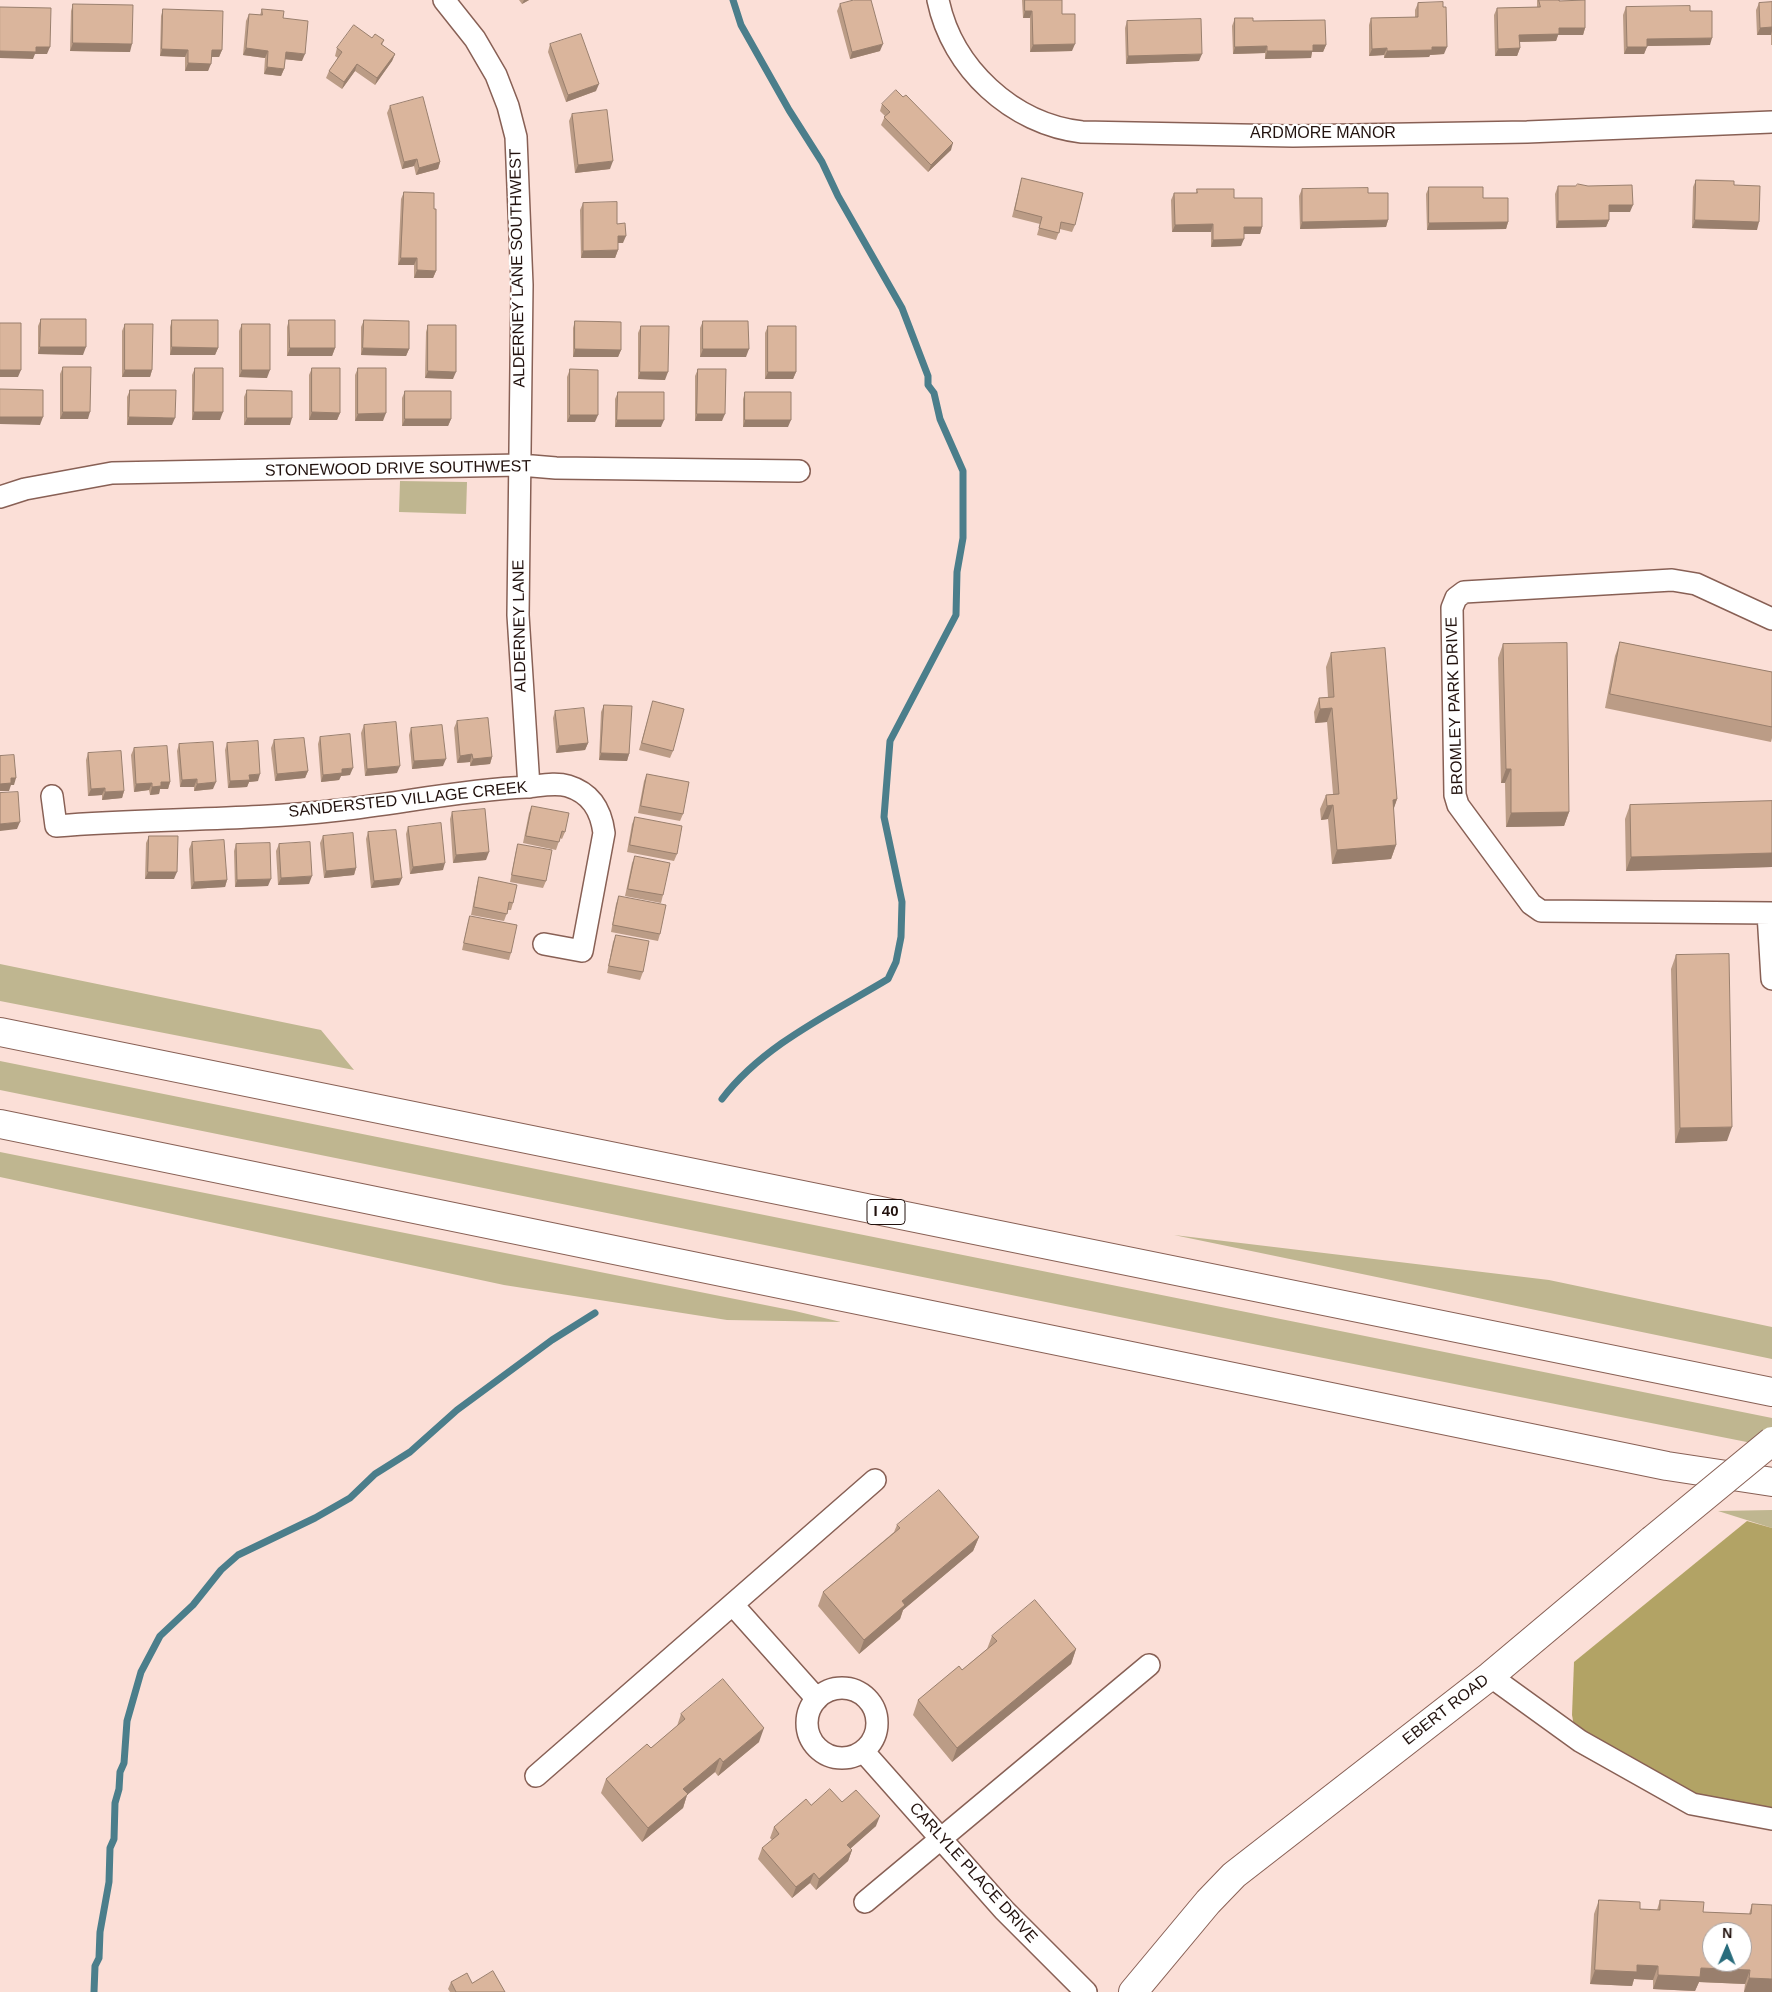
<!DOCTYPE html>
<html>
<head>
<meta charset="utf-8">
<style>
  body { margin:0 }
  #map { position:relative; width:1772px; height:1992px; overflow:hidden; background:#fbdfd7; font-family:Arial,sans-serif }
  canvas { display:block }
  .north { position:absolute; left:1702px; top:1922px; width:50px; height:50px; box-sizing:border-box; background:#fff; border:1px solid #a7a09f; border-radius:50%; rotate:1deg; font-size:14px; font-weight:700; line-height:20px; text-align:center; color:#22120e }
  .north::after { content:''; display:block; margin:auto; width:18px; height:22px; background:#286c7c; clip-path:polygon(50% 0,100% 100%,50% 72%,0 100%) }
</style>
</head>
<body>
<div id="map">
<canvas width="1772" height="1992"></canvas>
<div class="north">N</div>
</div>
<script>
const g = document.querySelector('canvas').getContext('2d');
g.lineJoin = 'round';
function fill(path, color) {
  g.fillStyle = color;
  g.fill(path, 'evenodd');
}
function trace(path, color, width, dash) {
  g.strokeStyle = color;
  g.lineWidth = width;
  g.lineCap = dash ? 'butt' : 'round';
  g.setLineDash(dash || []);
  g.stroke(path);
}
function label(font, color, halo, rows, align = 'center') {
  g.font = font + ' Arial,sans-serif';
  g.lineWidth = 4.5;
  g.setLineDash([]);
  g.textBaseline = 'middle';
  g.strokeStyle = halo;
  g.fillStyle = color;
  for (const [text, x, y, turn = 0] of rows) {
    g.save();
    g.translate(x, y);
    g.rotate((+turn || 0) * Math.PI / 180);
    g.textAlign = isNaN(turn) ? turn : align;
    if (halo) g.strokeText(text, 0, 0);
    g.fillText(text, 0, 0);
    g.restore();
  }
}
const green = new Path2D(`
  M400 481 467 482 466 514 399 512Z
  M0 964 321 1030 354 1070 0 1001Z
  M0 1061 1772 1418V1447L1258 1345 0 1090Z
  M0 1152 795 1311 841 1322 727 1320 504 1285 0 1177Z
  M1174 1235 1549 1280 1772 1327V1359Z
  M1772 1510V1528L1718 1511Z`);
const forest = new Path2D(`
  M1747 1521 1772 1528V1810L1644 1789 1579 1754 1572 1715 1574 1662Z`);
const stream = new Path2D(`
  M722 1099C763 1045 830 1014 888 979L896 962 901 937 902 902 884 817 890 741 956 615 957 572 963 538V471L940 419 934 393 928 385V376L902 308 838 196 822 162 789 110 741 25 733 0
  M94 1992 95 1966 99 1958 100 1932 109 1882 110 1848 114 1839 115 1803 119 1789 120 1772 124 1763 127 1721 141 1672 160 1636 193 1605 221 1570 238 1555 315 1518 350 1498 375 1474 410 1452 457 1410 552 1340 595 1313`);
const street = new Path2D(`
  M444 0 475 39 496 75 508 106 516 137 522 285 518 615 529 787
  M938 0C952 68 1012 124 1082 132L1293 136 1527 132 1772 122
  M0 497 25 489 112 473 520 465 556 468 799 471
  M1772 619 1696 584 1672 580 1464 592 1456 598 1452 608 1455 795 1458 805 1531 904 1541 911 1772 913
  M52 796 56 826C150 818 245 821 339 810 401 803 463 790 526 787 539 786 555 782 568 786 591 793 601 810 604 833L582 951 544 944
  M1768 913 1772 979
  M733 1605 817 1699
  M1490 1676 1580 1741 1692 1804 1772 1819
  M807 1723a35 35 0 1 1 70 0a35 35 0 1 1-70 0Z
  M863 1751 1004 1910 1086 1992
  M536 1776 875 1480
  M865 1902 1149 1665`);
const secondary = new Path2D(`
  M1133 1992 1208 1902 1234 1875 1490 1676 1652 1540`);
const highway = new Path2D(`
  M0 1032 1772 1392
  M0 1124 1667 1466 1772 1482`);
const secondaryBridge = new Path2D(`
  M1652 1540 1772 1441`);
const wall = new Path2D(`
  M519 0H529L522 4Z
  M1022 0H1062V14L1072 51 1030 52V18H1023Z
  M1537 0H1559L1585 28 1583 35H1558L1556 41 1520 42V48L1517 56H1495L1494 15 1497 8 1537 7Z
  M1772 2V45H1771V35H1757L1756 10 1759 3Z
  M1418 3 1444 54 1430 55 1429 57 1384 58V55L1369 56V25L1371 18 1415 17V10Z
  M73 4 130 52 70 51 71 11Z
  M840 4 880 51 850 59 837 11Z
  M1626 7 1690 11 1710 45 1647 46 1644 54H1624L1623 15Z
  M163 9 222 50 219 57H211L208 71H185V57L160 56 161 16Z
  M262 9 283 18 302 61 285 59 284 69 281 76 264 74 265 58 243 55 246 21 249 14 260 15Z
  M1235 18 1253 21 1326 45 1323 52H1312L1311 58 1265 59V53L1233 54 1232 26Z
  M1127 21 1199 61 1126 64 1125 28Z
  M372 38 384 40 382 45 395 54 392 61 375 85 355 71 342 89 326 78 329 71 338 58 335 56 337 48Z
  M550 44 596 91 566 102 548 52Z
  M903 97 951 150 928 172 881 125 885 116 880 111 882 104Z
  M390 106 440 162 438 169 416 175 414 166 402 169 387 113Z
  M572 114 610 169 575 173 569 121Z
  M1022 178 1075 225 1072 232 1060 229 1056 240 1037 235 1040 224 1012 217 1020 185Z
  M1696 180 1734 185 1757 230 1692 228 1693 187Z
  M1558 186 1630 212H1609V220L1606 227 1556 228 1555 194Z
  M1429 187 1483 198 1508 222 1506 229 1427 230 1426 194Z
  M1197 189 1234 198 1262 227 1260 234H1244L1241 246 1211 247V232H1172L1171 200 1174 193H1196Z
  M1302 189 1388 220 1386 227 1300 229 1299 196Z
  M404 192 434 209 436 271 433 278H414V265H398L401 199Z
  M583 203 617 224 623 243H618V250L615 258H581L580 210Z
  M41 319 83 355 38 354V326Z
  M172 320 218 348 215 355H170V327Z
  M289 320 335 348 332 356H287V327Z
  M364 320 409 349 406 356 361 355V327Z
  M575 321 621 350 618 357H573V328Z
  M703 321 746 357H700V328Z
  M125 324 152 370 150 377H122V331Z
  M242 324 267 378 239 377V331Z
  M428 325 453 379 425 378 426 332Z
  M641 326 665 380 638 379V333Z
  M768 326 796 372 793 379H765V333Z
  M63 367 88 419H60V374Z
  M195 368 220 420H192V375Z
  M312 368 340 413 337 420H309V375Z
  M358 368 383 421H355V375Z
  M570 369 595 422H567V377Z
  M698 369 722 421H695V376Z
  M130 390 172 425H127V397Z
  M247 390 290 425H244V397Z
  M405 391 451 419 448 426H402V398Z
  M618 392 661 427H615V399Z
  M745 392 788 427H743V399Z
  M1620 642 1772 672V738L1771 742 1605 708 1615 656Z
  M1503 644 1569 812 1564 826 1506 827 1505 783H1501L1498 658Z
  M1331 653 1397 799 1393 810 1396 845 1391 859 1332 864 1328 819 1321 820 1320 809 1326 795 1333 794 1327 722 1315 723 1314 712 1319 698 1328 697 1326 667Z
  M653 701 673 751 670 758 639 750Z
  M604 705 629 754 627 761 599 760 601 712Z
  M555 711 588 743 585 750 556 753 553 718Z
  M457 721 492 757 490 764 470 766V762L457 763 454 728Z
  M364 725 397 773 365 776 361 733Z
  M411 728 443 766 412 769 409 735Z
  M320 737 350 775 341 776 339 780 321 782 318 744Z
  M274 740 308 771 305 778 275 781 271 748Z
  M227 743 258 781 249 782 247 787 228 788 225 750Z
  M179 744 213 789 194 791V787H180L177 751Z
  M134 748 170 782 168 789H160L159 794 150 795 149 790 134 792 131 755Z
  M88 753 124 791 122 798 102 800V795L88 796 86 760Z
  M647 774 683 814 680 821 638 813 644 781Z
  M1772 801V867L1626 871 1625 819 1630 805Z
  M532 806 565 832 562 839 560 838 556 850 523 843 529 813Z
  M452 812 486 860 453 863 450 819Z
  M635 817 677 854 674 861 627 852 632 824Z
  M408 827 443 870 410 874 406 834Z
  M368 832 399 885 371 888 366 839Z
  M149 836 174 879H145L146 843Z
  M323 836 356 868 354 875 324 878 320 843Z
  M192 842 227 880 225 887 191 889 189 849Z
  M236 844 268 886 235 887 234 851Z
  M279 844 309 884 278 885 276 851Z
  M518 844 546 881 543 888 510 882 516 851Z
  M635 856 663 895 661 903 625 896 632 863Z
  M479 877 513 903 511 910H508L504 921 471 915 477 884Z
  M619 896 660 934 658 941 611 932 616 904Z
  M470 916 511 953 509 960 462 950 468 923Z
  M616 935 643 972 640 980 607 973 613 942Z
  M1676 955 1727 1141 1675 1143 1671 969Z
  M897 1525 979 1537 973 1551 903 1610 900 1619 859 1654 818 1606 823 1592 894 1532Z
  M992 1636 1076 1649 1071 1664 952 1762 913 1715 918 1700 962 1670 987 1649Z
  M681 1714 759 1742 718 1776 715 1772 687 1795 683 1808 642 1842 601 1793 606 1779 651 1748 677 1726Z
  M842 1802 876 1826 850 1849 852 1850 848 1861 816 1890 810 1883 792 1898 758 1859 762 1848 772 1840 770 1838 774 1827 811 1805Z
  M1599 1900 1640 1909 1657 1910 1660 1900 1703 1912 1749 1914 1752 1904 1772 1992H1744L1745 1984 1699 1982 1695 1991 1653 1989V1980L1634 1979 1632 1986 1590 1984 1594 1914Z
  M451 1982 505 1992H450L448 1989Z`);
const shadedWall = new Path2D(`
  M524 0H529L522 4Z
  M1025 11H1032L1030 18H1023Z
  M1772 27V31L1771 35H1757L1760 28Z
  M1559 28H1585L1583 35H1558L1556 41 1517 42 1519 35Z
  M1712 38 1710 45 1644 46 1647 39Z
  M73 43 132 44 130 52 70 51Z
  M883 44 880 51 850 59 852 52Z
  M1075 44 1072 51 1030 52 1033 45Z
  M1313 45H1326L1323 52H1312L1311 58 1265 59 1267 51Z
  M1267 46 1265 53 1233 54 1235 47Z
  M36 47H50L47 54H35L33 59 0 58V51Z
  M1432 47H1447L1444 54 1430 55 1429 57 1384 58 1387 51Z
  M1627 47H1647L1644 54H1624Z
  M246 48 268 51 265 58 243 55Z
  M1387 48 1384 55 1369 56 1372 49Z
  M1520 48 1517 56H1495L1498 49Z
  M162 49 188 50 185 57 160 56Z
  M212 50H222L219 57H209Z
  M286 52 305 54 302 61 283 59Z
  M395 54 392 61 375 85 377 78Z
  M1202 54 1199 61 1126 64 1128 56Z
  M188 63 211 64 208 71H185Z
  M357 64 355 71 342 89 344 82Z
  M267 67 284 69 281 76 264 74Z
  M599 84 596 91 566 102 568 95Z
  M953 143 951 150 928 172 931 165Z
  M417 159 414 166 402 169 404 162Z
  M613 161 610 169 575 173 578 165Z
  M440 162 438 169 416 175 419 168Z
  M1609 205H1633L1630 212H1606Z
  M1388 220 1386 227 1300 229 1302 222Z
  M1609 220 1606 227 1556 228 1558 221Z
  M1695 220 1759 222 1757 230 1692 228Z
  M1508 222 1506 229 1427 230 1429 223Z
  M1213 224 1211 232H1172L1175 225Z
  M1244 227H1262L1260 234H1241Z
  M618 236H626L623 243H615Z
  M1244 239 1241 246 1211 247 1213 240Z
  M618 250 615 258H581L583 251Z
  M401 258H417L414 265H398Z
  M417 270 436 271 433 278H414Z
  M40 347H86L83 355 38 354Z
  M172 347 218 348 215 355H170Z
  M290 348H335L332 356H287Z
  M363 348 409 349 406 356 361 355Z
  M575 349 621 350 618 357H573Z
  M703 349H749L746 357H700Z
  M0 370H21L18 377H0Z
  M125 370H152L150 377H122Z
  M242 370H270L267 378 239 377Z
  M428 371 456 372 453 379 425 378Z
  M640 372H668L665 380 638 379Z
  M768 372H796L793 379H765Z
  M63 412H90L88 419H60Z
  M194 412H223L220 420H192Z
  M312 412 340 413 337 420H309Z
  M386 413 383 421H355L358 414Z
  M697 414H725L722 421H695Z
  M570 415H598L595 422H567Z
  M0 417H43L40 425 0 424Z
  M129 417 175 418 172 425H127Z
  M247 418H292L290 425H244Z
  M405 419H451L448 426H402Z
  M617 420H664L661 427H615Z
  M745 420H791L788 427H743Z
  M1332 708 1327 722 1315 723 1320 709Z
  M588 743 585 750 556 753 559 746Z
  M601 753 629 754 627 761 599 760Z
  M472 754 470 762 457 763 460 756Z
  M492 757 490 764 470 766 473 759Z
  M446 759 443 766 412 769 414 761Z
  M400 766 397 773 365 776 367 769Z
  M353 768 350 775 341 776 339 780 321 782 323 775 342 769Z
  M1506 769H1511L1505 783H1501Z
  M308 771 305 778 275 781 277 774Z
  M260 774 258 781 249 782 247 787 228 788 230 781 249 775Z
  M11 778H16L14 785H11L9 791H0V784Z
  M197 779 194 787H180L182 780Z
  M161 782H170L168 789H160L159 794 150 795 152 787Z
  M216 782 213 789 194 791 197 784Z
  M152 783 149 790 134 792 136 784Z
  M105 788 102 795 88 796 91 789Z
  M124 791 122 798 102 800 105 792Z
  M1397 799 1392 814 1393 800Z
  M1333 805 1328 819 1321 820 1327 806Z
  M1569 812 1564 826 1506 827 1511 813Z
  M20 822 17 829 0 831V824Z
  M1396 845 1391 859 1332 864 1337 850Z
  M489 852 486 860 453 863 456 855Z
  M1772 853V867L1626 871 1631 857Z
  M445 863 443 870 410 874 413 867Z
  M356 868 354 875 324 878 326 871Z
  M148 872H177L174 879H145Z
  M312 876 309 884 278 885 281 878Z
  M402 878 399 885 371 888 374 881Z
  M271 879 268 886 235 887 237 880Z
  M227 880 225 887 191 889 194 882Z
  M1732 1127 1727 1141 1675 1143 1680 1128Z
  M979 1537 973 1551 903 1610 900 1619 859 1654 864 1640 902 1601Z
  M1076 1649 1071 1664 952 1762 957 1748Z
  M764 1728 759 1742 718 1776 723 1762Z
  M720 1758 715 1772 687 1795 683 1808 642 1842 648 1828 683 1789Z
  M880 1816 876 1826 843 1855 847 1845Z
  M852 1850 848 1861 816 1890 819 1879Z
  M814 1873 810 1883 792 1898 796 1887Z
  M1637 1965 1658 1966 1653 1980 1634 1979 1632 1986 1590 1984 1595 1970Z
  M1701 1968 1750 1970 1745 1984 1699 1982 1695 1991 1653 1989 1658 1975Z
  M1749 1978 1772 1979V1992H1744Z`);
const building = new Path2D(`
  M854 0H871L883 44 852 52 840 4Z
  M1025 0H1062V14H1075V44L1033 45 1032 11H1025Z
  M1539 0H1559V1L1585 0V28H1559V34L1519 35 1520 48 1498 49 1497 8 1540 7Z
  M1443 2V7H1446L1447 47H1432V50L1387 51V48L1372 49 1371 18 1418 17V3Z
  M1772 2V27L1760 28 1759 3Z
  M73 4 133 5 132 44 73 43Z
  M1690 6V11H1712V38L1647 39V47H1627L1626 7Z
  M0 7 51 8 50 47H36V52L0 51Z
  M163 9 223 11 222 50H212L211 64 188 63V50L162 49Z
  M262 9 284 11 283 18 308 21 305 54 286 52 284 69 267 67 268 51 246 48 249 14 262 15Z
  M1235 18H1253V21L1325 20 1326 45H1313V51H1267V46L1235 47Z
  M1201 19 1202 54 1128 56 1127 21Z
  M354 25 372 38 375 34 384 40 381 44 395 54 377 78 357 64 344 82 329 71 342 52 337 48Z
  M581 34 599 84 568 95 550 44Z
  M896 90 903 97 906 95 953 143 931 165 884 117 890 112 882 104Z
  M423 97 440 162 419 168 417 159 404 162 390 106Z
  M607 110 613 161 578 165 572 114Z
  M1022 178 1083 193 1075 225 1061 222 1059 233 1039 228 1042 217 1015 210Z
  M1696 180 1734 181V185L1760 186 1759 222 1695 220Z
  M1578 184 1588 186 1632 185 1633 205H1609V220L1558 221V186H1575Z
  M1429 187H1483V198H1508V222L1429 223Z
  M1368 188V193H1388V220L1302 222V189Z
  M1197 189H1234V198H1262V227H1244V239L1213 240V224L1175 225 1174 193H1197Z
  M404 192 434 193V209H436V271L417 270V258H401Z
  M617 202V224L625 223 626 236H618V250L583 251V203Z
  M41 319H86V347H40Z
  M172 320H218V348L172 347Z
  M289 320H335V348H290Z
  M364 320 409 321V349L363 348Z
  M575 321 621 322V350L575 349Z
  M703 321H748L749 349H703Z
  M0 323H21V370H0Z
  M125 324H153L152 370H125Z
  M242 324H270V370H242Z
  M428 325H456V372L428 371Z
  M641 326H669L668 372H640Z
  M768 326H796V372H768Z
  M63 367H91L90 412H63Z
  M195 368H223V412H194Z
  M312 368H340V413L312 412Z
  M358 368H386V413L358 414Z
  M570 369 598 370V415H570Z
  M698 369H726L725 414H697Z
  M0 389 43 390V417H0Z
  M130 390H176L175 418 129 417Z
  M247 390 292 391V418H247Z
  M405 391H451V419H405Z
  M618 392H664V420H617Z
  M745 392H791V420H745Z
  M1620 642 1772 672V727L1610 694Z
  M1567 643 1569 812 1511 813V769H1506L1503 644Z
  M1385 648 1397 799 1393 800 1396 845 1337 850 1333 805 1327 806 1326 795 1339 794 1332 708 1320 709 1319 698 1334 697 1331 653Z
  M653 701 684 709 673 751 642 743Z
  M604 705 632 706 629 754 601 753Z
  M584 708 588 743 559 746 555 711Z
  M488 718 492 757 473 759 472 754 460 756 457 721Z
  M396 722 400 766 367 769 364 725Z
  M442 725 446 759 414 761 411 728Z
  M350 734 353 768 342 769V773L323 775 320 737Z
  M304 738 308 771 277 774 274 740Z
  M258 741 260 774 249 775 250 780 230 781 227 743Z
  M213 742 216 782 197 784V779L182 780 179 744Z
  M167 746 170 782H161V786L152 787V783L136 784 134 748Z
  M121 751 124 791 105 792V788L91 789 88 753Z
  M14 755 16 778H11V783L0 784V756Z
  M647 774 689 782 683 814 641 806Z
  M18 792 20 822 0 824V793Z
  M1772 801V853L1631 857 1630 805Z
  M532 806 569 813 565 832 562 831 559 842 526 836Z
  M485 809 489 852 456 855 452 812Z
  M635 817 682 826 677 854 630 845Z
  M441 823 445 863 413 867 408 827Z
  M396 830 402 878 374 881 368 832Z
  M353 833 356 868 326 871 323 836Z
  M149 836H178L177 872H148Z
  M224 840 227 880 194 882 192 842Z
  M310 842 312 876 281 878 279 844Z
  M270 843 271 879 237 880 236 844Z
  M518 844 552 850 546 881 512 875Z
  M635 856 670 863 663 895 628 889Z
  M479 877 517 885 513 903 509 902 507 914 474 907Z
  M619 896 666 905 660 934 613 925Z
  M470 916 517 925 511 953 464 943Z
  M616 935 649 941 643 972 609 966Z
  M1729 954 1732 1127 1680 1128 1676 955Z
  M939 1490 979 1537 902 1601 905 1605 864 1640 823 1592 900 1528 897 1525Z
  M1035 1600 1076 1649 957 1748 918 1700 959 1666 962 1670 997 1641 992 1636Z
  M723 1679 764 1728 723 1762 720 1758 683 1789 688 1794 648 1828 606 1779 647 1744 651 1748 685 1719 681 1714Z
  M830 1789 842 1802 856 1790 880 1816 847 1845 852 1850 819 1879 814 1873 796 1887 762 1848 779 1834 774 1827 806 1799 811 1805Z
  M1599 1900 1640 1902V1909L1660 1910V1900L1704 1902 1703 1912 1751 1914 1752 1904 1772 1905V1979L1749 1978 1750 1970 1701 1968 1700 1977 1658 1975V1966L1637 1965V1972L1595 1970ZM1712 1932H1742V1962H1712Z
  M493 1971 505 1992H456L451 1982 467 1973 472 1983Z`);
const shields = [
  [886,1212,38]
];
const shieldNames = [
  ["I 40",886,1212]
];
const streetNames = [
  ["ARDMORE MANOR",1323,134],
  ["ALDERNEY LANE SOUTHWEST",518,268,-91],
  ["STONEWOOD DRIVE SOUTHWEST",398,469,-1],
  ["ALDERNEY LANE",520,626,-91],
  ["BROMLEY PARK DRIVE",1455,706,-92],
  ["SANDERSTED VILLAGE CREEK",408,800,-6],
  ["EBERT ROAD",1446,1710,-38],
  ["CARLYLE PLACE DRIVE",973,1873,48]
];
fill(green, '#bfb690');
fill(forest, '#b2a365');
trace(stream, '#4b7e8b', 7);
trace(street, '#886055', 24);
trace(secondary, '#886055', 30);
trace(highway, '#886055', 30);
trace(street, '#fff', 21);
trace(secondary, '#fff', 28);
trace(highway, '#fff', 28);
trace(secondaryBridge, '#886055', 30, []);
trace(secondaryBridge, '#fff', 28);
fill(wall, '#bb9c86');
fill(shadedWall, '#997f6d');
fill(building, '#dab59c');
trace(building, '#997f6d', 1);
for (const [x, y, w] of shields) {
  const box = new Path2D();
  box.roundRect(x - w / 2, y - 12.5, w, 25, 4);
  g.fillStyle = '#fff';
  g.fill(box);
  trace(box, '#22120e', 1);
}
label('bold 15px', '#22120e', null, shieldNames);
label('16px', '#22120e', '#fff', streetNames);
</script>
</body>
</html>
